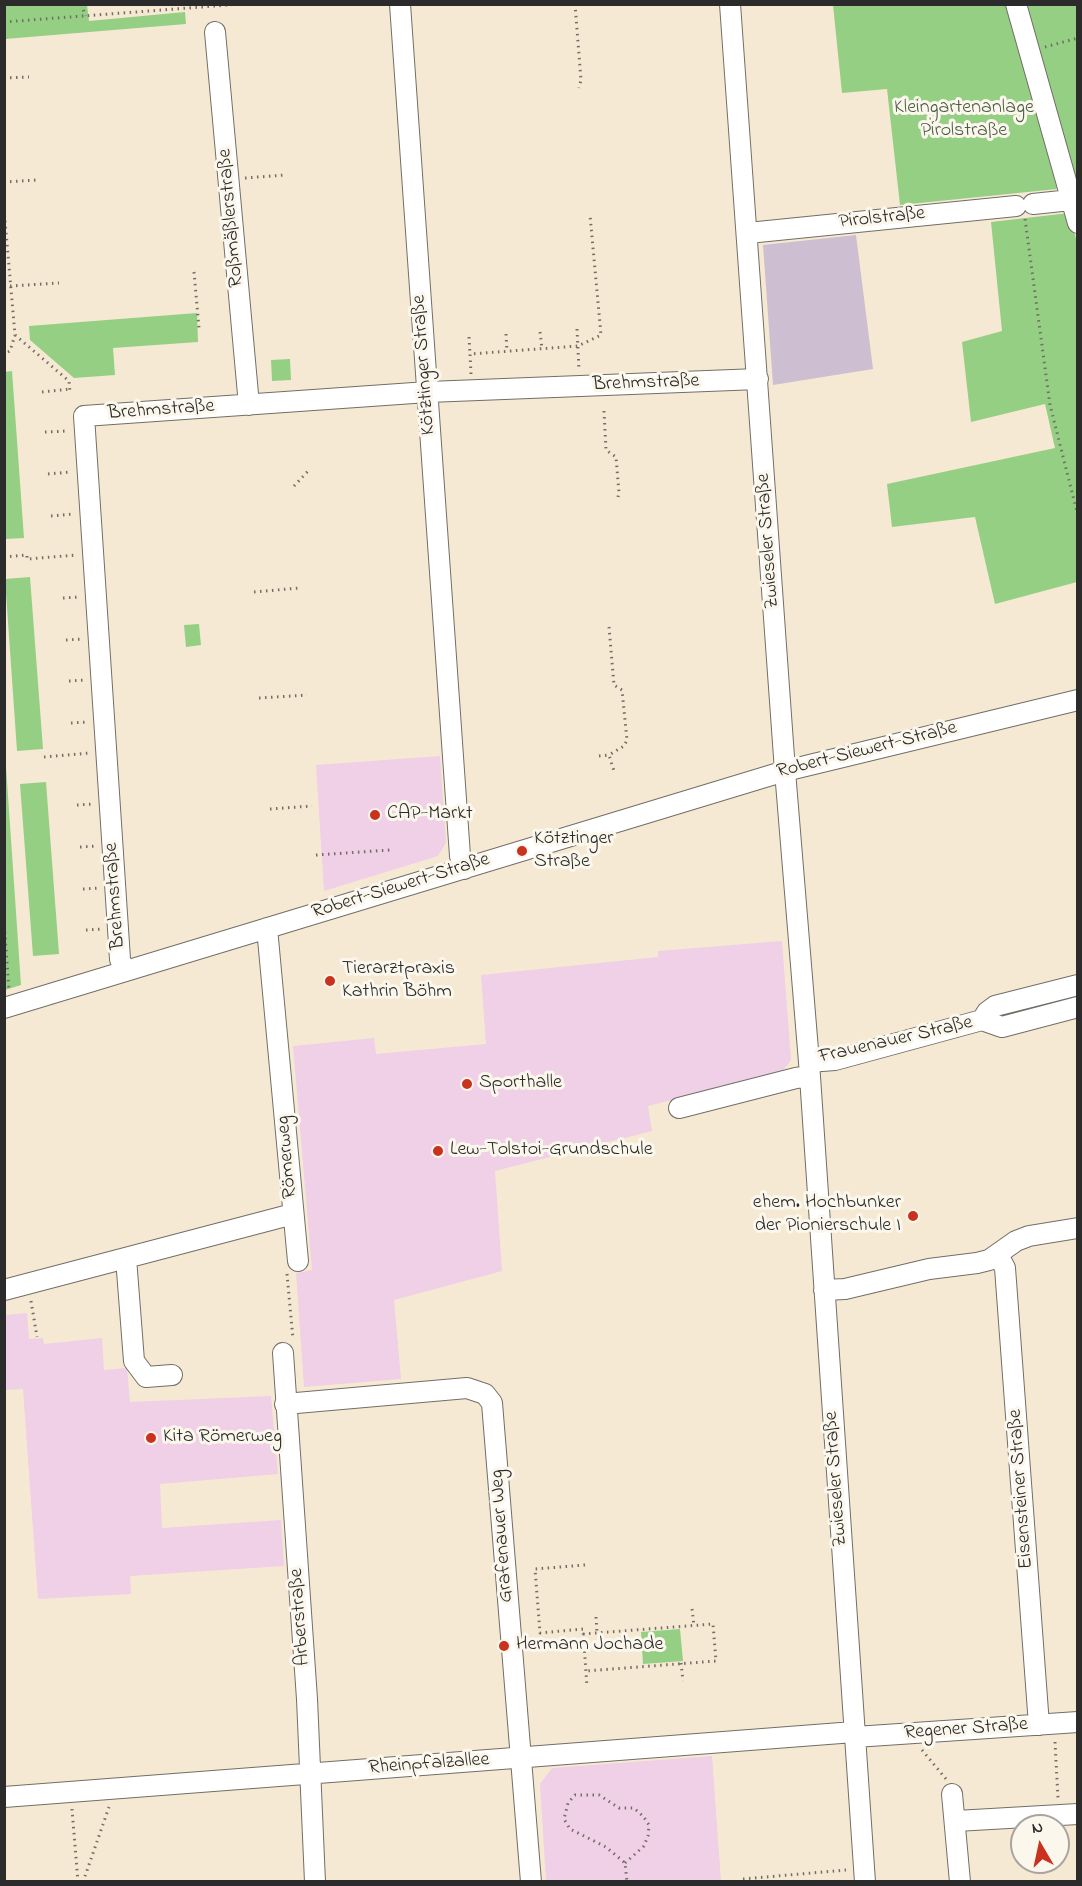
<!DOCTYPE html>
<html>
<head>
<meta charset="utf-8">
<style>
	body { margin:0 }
	#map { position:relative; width:1082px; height:1886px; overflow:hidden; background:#f6e9d3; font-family:"Indie Flower",sans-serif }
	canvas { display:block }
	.frame { position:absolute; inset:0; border:6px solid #2b2b2b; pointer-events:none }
	.north { position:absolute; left:1010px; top:1814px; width:60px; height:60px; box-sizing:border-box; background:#fbf7ec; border:2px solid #a8a59f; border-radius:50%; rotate:351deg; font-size:16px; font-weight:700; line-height:24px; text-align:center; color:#2b2b2b }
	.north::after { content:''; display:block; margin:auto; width:21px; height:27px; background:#c8321e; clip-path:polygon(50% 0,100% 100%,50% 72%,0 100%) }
</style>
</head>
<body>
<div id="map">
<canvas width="1082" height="1886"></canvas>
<div class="frame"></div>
<div class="north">N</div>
</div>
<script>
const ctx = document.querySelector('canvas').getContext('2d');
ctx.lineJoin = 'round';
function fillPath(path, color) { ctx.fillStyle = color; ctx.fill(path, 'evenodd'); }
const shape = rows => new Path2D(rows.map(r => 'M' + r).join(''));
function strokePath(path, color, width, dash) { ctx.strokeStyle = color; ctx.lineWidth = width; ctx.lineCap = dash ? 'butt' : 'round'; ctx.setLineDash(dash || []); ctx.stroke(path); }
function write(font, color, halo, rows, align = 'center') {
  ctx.font = font + ' "Indie Flower",sans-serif'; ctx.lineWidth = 6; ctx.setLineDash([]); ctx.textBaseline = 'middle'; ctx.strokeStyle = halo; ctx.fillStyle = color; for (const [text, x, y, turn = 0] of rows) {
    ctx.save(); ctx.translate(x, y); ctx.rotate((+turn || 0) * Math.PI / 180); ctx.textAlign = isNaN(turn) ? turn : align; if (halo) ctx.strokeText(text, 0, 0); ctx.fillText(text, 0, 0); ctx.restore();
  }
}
const built = shape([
	[440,756,446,843,438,856,324,891,316,765],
	[782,941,791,1060,782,1072,648,1106,652,1131,495,1171,502,1271,394,1300,401,1379,304,1387,296,1273,312,1270,293,1046,374,1038,376,1054,486,1044,481,975,658,957,658,951],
	[27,1313,29,1339,43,1338,44,1344,102,1338,104,1370,127,1368,130,1402,271,1396,278,1474,160,1484,162,1528,281,1520,284,1566,130,1576,131,1594,38,1599,23,1389,5,1390,5,1315],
	[712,1756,721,1881,546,1881,540,1784,552,1768]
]);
const industrial = shape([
	[856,235,873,369,773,385,763,245]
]);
const green = shape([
	[4,5,87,5,89,21,185,12,186,24,5,39],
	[833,5,1010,5,1057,189,900,205,887,89,842,93],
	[1022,5,1077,5,1077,189],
	[1069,213,1078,246,1077,582,995,604,975,517,892,527,887,484,1055,448,1045,404,971,422,962,342,1002,331,991,222],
	[197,313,198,342,113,348,115,375,74,378,30,340,29,326],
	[290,359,291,380,272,381,271,360],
	[12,371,24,538,5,539,4,372],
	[30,577,43,749,17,751,5,579],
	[199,624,201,645,186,647,184,625],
	[5,752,21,985,5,990,4,990],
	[46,782,59,954,33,956,20,784],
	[680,1629,683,1661,643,1664,641,1632]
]);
const path = shape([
	[82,4,85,16],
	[575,4,581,80,579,88],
	[4,22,241,4],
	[1045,47,1078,38],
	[4,78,29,77],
	[245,178,285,175],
	[4,182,37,180],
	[4,209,15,335,10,351,4,354],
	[1025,219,1050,405,1078,516],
	[194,272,199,328],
	[10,286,59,283],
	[577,329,579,370],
	[540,332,542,349],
	[506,334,507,352],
	[15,335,69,381,70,392],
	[469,337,470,354],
	[471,374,470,354,578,346,601,335,590,215],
	[42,392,70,389],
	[604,411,606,450,616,457,619,493,617,501],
	[45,432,67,431],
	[48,474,70,472],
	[294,486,309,470],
	[51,516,73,514],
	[4,557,27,555,27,559,77,555],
	[254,592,299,588],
	[63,598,79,597],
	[609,627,614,685,622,690,627,740,624,746,609,755],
	[66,640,82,639],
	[69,681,85,680],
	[259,698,307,695],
	[71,723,87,722],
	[599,756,609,755,614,771],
	[44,757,90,753],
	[77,805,93,804],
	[270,809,312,806],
	[80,847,96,846],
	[316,855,390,850],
	[83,889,99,888],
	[4,920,9,990],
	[86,930,102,929],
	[287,1274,293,1339],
	[31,1301,37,1337],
	[585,1565,535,1569,540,1633,583,1629,587,1687],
	[692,1609,694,1626],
	[596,1617,597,1633],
	[583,1634,713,1624,716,1661,586,1671],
	[681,1663,683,1681],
	[1055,1742,1058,1798],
	[922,1750,946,1779],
	[72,1809,78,1882],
	[625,1863,644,1846,648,1836,649,1825,643,1816,634,1808,619,1808,599,1795,575,1795,568,1803,564,1819,570,1829,606,1847,625,1863,627,1882],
	[743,1879,846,1870],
	[83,1882,109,1807]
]);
const minor = shape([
	[400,4,460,856,464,869],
	[730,4,785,771,809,1062,865,1882],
	[1016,4,1078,223],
	[215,32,249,405],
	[1033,204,1071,200],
	[748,233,1016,206],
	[267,928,298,1261],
	[124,971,120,959,84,416,428,392,758,379],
	[4,1008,785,771,1078,700],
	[982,1020,1002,1027,1078,1007],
	[809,1062,835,1060,982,1020,987,1012,995,1006,1078,985],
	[679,1108,796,1078,810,1076],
	[998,1255,1005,1268,1039,1725],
	[126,1258,134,1361,146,1377,172,1375],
	[4,1290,293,1214],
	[824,1290,845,1289,929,1269,977,1263,989,1260,1016,1241,1029,1236,1078,1228],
	[283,1353,307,1699,315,1882],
	[285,1404,467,1388,485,1394,492,1403,531,1882],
	[855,1737,1078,1722],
	[952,1794,960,1882],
	[4,1797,854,1732],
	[956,1821,1078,1814]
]);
const markers = [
	[375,815,6,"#c8321e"],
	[522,851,6,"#c8321e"],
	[330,981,6,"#c8321e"],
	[467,1084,6,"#c8321e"],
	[438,1151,6,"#c8321e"],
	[913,1216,6,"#c8321e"],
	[151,1438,6,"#c8321e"],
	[504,1646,6,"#c8321e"]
];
const parkNames = [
	["Kleingartenanlage",964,109],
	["Pirolstraße",964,132]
];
const streetNames = [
	["Roßmäßlerstraße",232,218,-95],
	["Pirolstraße",882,219,-6],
	["Kötztinger Straße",425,365,-94],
	["Brehmstraße",646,384,-2],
	["Brehmstraße",161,411,-4],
	["Zwieseler Straße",769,541,-94],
	["Robert-Siewert-Straße",867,751,-14],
	["Robert-Siewert-Straße",401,887,-17],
	["Brehmstraße",116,896,-94],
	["Frauenauer Straße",896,1041,-13],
	["Römerweg",288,1157,-95],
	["Zwieseler Straße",837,1479,-94],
	["Eisensteiner Straße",1022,1489,-94],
	["Grafenauer Weg",503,1536,-94],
	["Arberstraße",301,1617,-94],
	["Regener Straße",966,1730,-4],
	["Rheinpfalzallee",429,1765,-4]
];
const poiNames = [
	["CAP-Markt",387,815],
	["Kötztinger",534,840],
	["Straße",534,863],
	["Tierarztpraxis",342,970],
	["Kathrin Böhm",342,993],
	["Sporthalle",479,1084],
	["Lew-Tolstoi-Grundschule",450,1151],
	["ehem. Hochbunker",901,1204,"right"],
	["der Pionierschule I",901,1227,"right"],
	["Kita Römerweg",163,1438],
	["Hermann Jochade",516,1646]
];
fillPath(built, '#efd0e6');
fillPath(industrial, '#cdbed2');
fillPath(green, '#95cf84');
strokePath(minor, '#726e66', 22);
strokePath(path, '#726e66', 3, [1.5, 4.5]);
strokePath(minor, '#fff', 20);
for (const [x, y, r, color] of markers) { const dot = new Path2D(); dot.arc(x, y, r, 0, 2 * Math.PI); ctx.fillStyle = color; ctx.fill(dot); strokePath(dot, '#fbf7ec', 2); }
write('20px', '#4b5c46', '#fbf7ec', parkNames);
write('20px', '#2b2b2b', '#fbf7ec', streetNames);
write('20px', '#2b2b2b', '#fbf7ec', poiNames, 'left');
</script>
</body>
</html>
